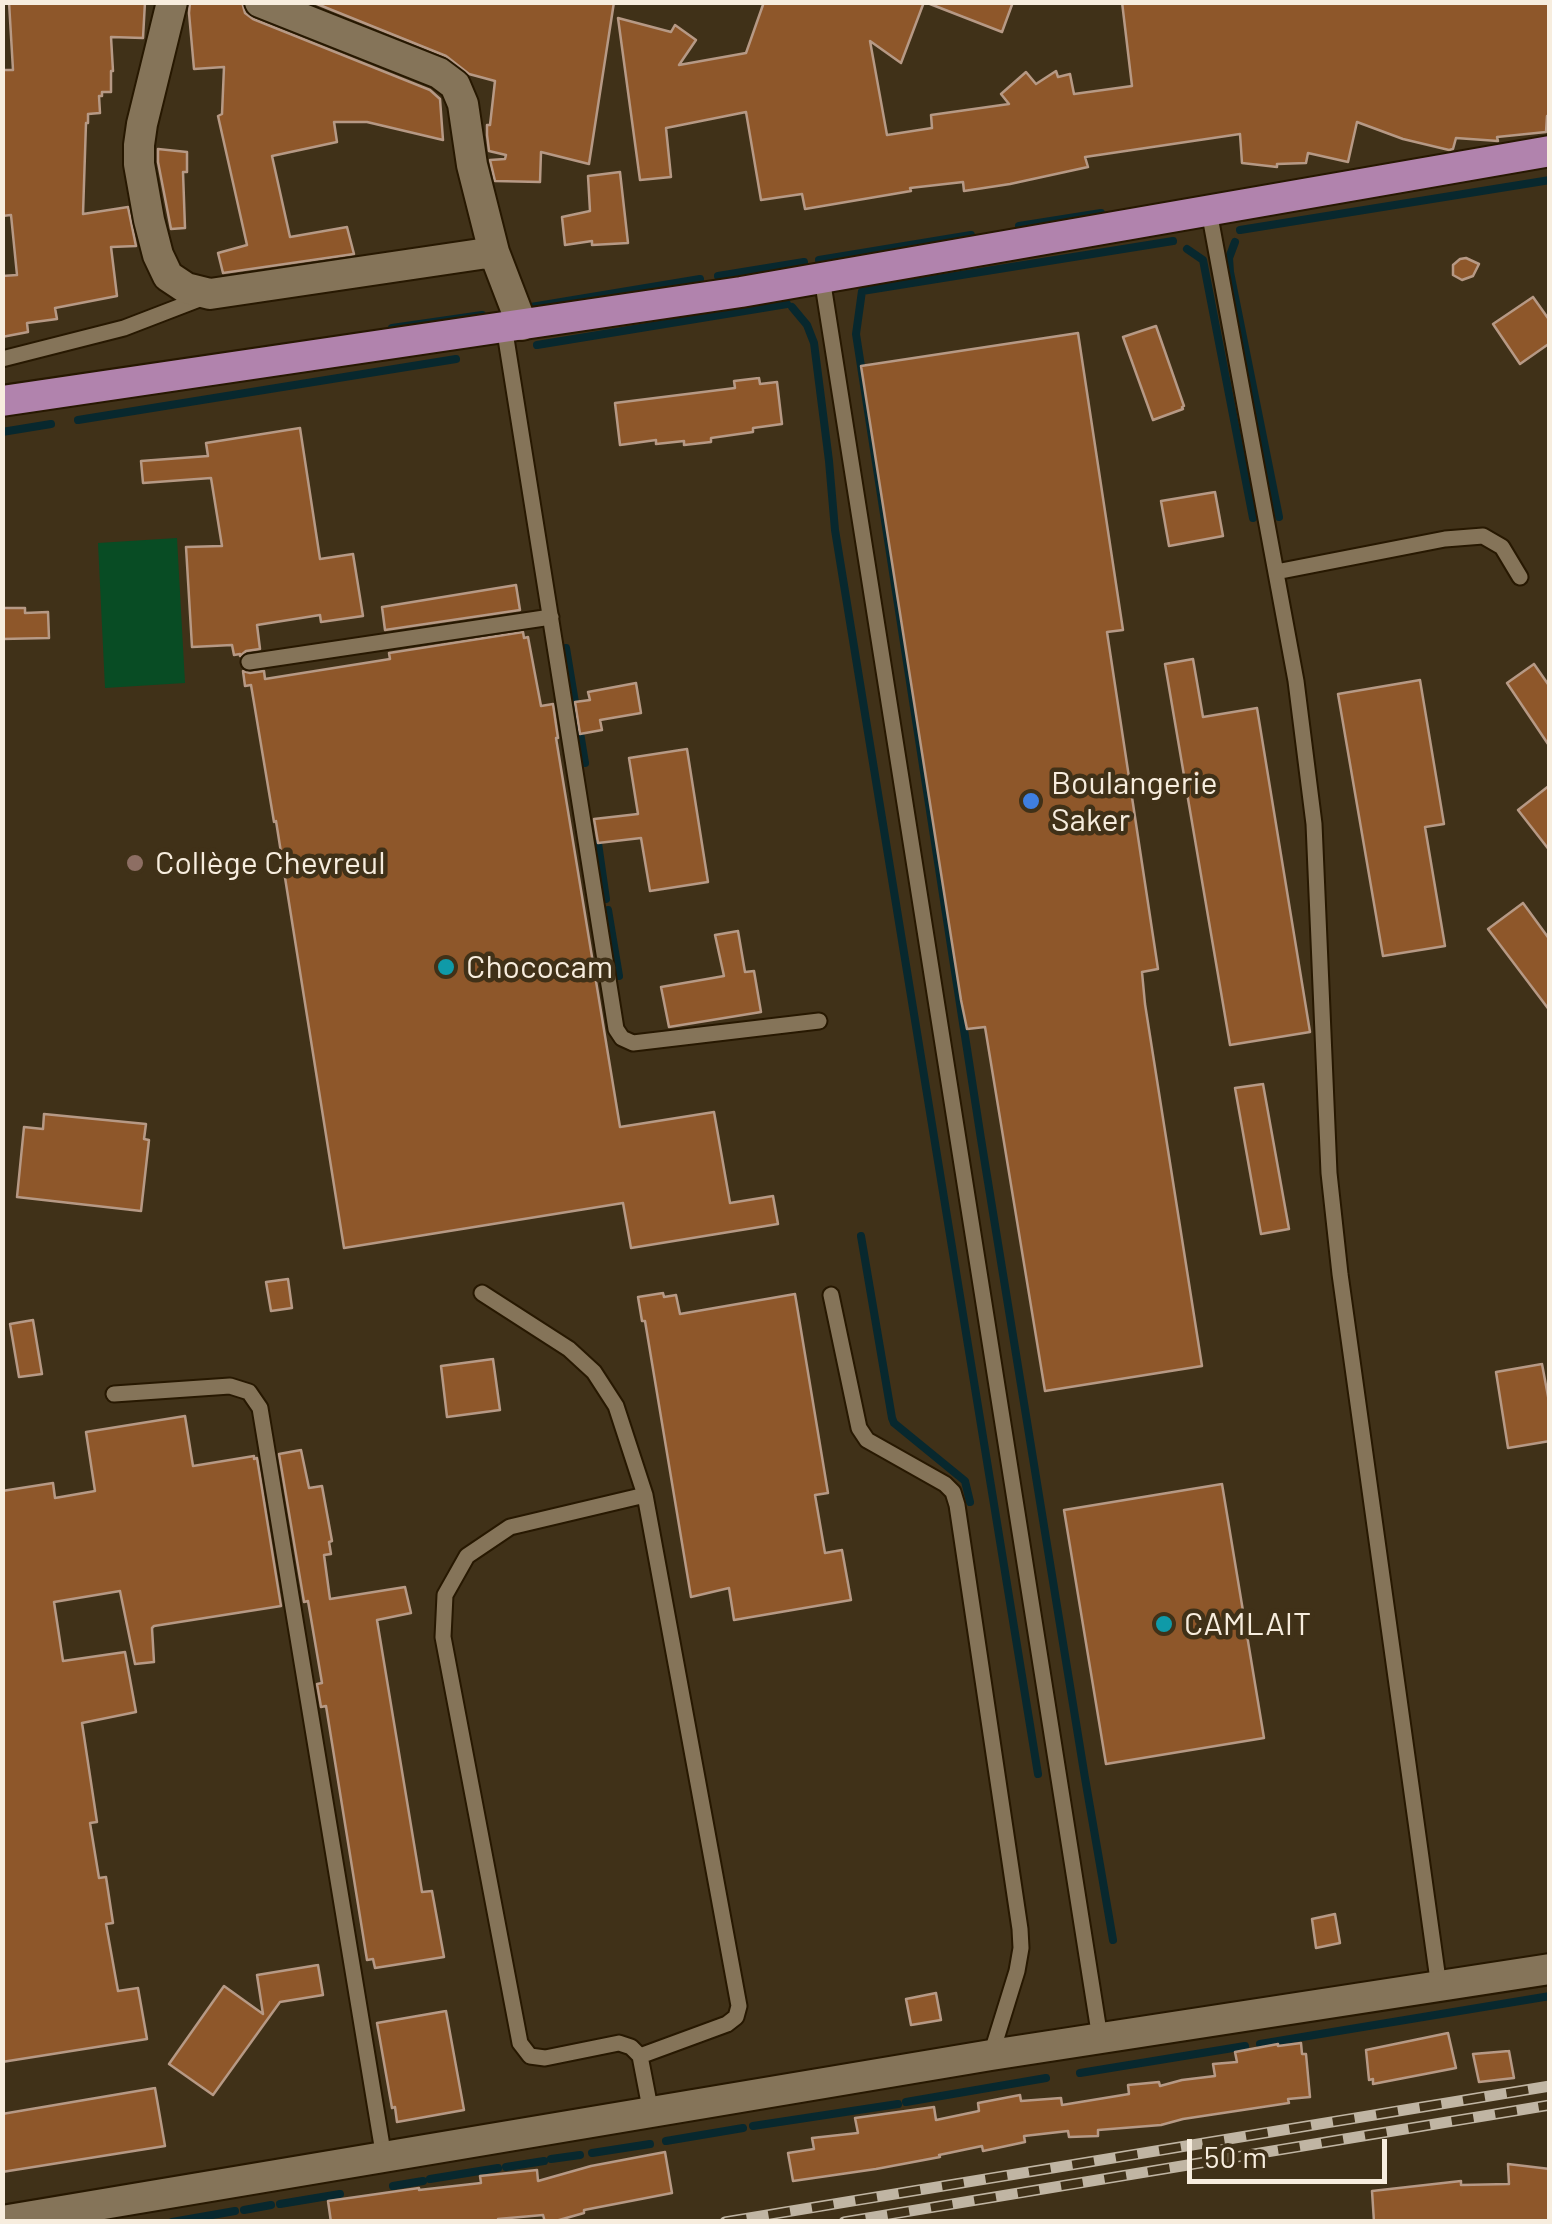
<!DOCTYPE html>
<html>
<head>
<meta charset="utf-8">
<style>
	body { margin:0 }
	#map { position:relative; width:1552px; height:2224px; overflow:hidden; background:#403118; font-family:Barlow,sans-serif }
	canvas { display:block }
	.frame { position:absolute; inset:0; border:5px solid #f7edde; pointer-events:none }
	.scale { position:absolute; left:1187px; top:2139px; width:200px; height:45px; box-sizing:border-box; border:5px solid #f7edde; border-top:0; padding-left:12px; font-size:30px; line-height:35px; white-space:nowrap; color:#f7edde; -webkit-text-stroke:8px #403118; paint-order:stroke }
</style>
</head>
<body>
<div id="map">
<canvas width="1552" height="2224"></canvas>
<div class="frame"></div>
<div class="scale">50 m</div>
</div>
<script>
const ctx = document.querySelector('canvas').getContext('2d');
ctx.lineJoin = 'round';
function fillPath(path, color) { ctx.fillStyle = color; ctx.fill(path, 'evenodd'); }
const shape = rows => new Path2D(rows.map(r => 'M' + r).join(''));
function strokePath(path, color, width, dash) { ctx.strokeStyle = color; ctx.lineWidth = width; ctx.lineCap = dash ? 'butt' : 'round'; ctx.setLineDash(dash || []); ctx.stroke(path); }
function write(font, color, halo, rows, align = 'center') {
  ctx.font = font + ' Barlow,sans-serif'; ctx.lineWidth = 9; ctx.setLineDash([]); ctx.textBaseline = 'middle'; ctx.strokeStyle = halo; ctx.fillStyle = color; for (const [text, x, y, turn = 0] of rows) {
    ctx.save(); ctx.translate(x, y); ctx.rotate((+turn || 0) * Math.PI / 180); ctx.textAlign = isNaN(turn) ? turn : align; if (halo) ctx.strokeText(text, 0, 0); ctx.fillText(text, 0, 0); ctx.restore();
  }
}
const green = shape([
	[177,538,185,683,105,688,98,543]
]);
const stream = shape([
	[1019,226,1101,213],
	[1240,230,1550,180],
	[1235,242,1229,258,1230,272,1279,517],
	[1187,249,1203,260,1253,518],
	[819,260,971,235],
	[718,276,804,262],
	[792,307,807,325,814,343,829,461,835,530,1038,1774],
	[525,308,700,279],
	[392,328,482,315],
	[537,345,787,304],
	[78,420,456,359],
	[2,432,51,424],
	[566,648,585,763],
	[598,843,606,899],
	[608,910,619,976],
	[861,1236,892,1418,894,1423,965,1481,970,1502],
	[1113,1940,1085,1778,981,1139,856,334,862,291,1173,241],
	[1260,2044,1550,1996],
	[1080,2073,1245,2046],
	[906,2102,1046,2078],
	[753,2126,898,2104],
	[666,2141,743,2128],
	[592,2153,650,2144],
	[551,2159,580,2155],
	[506,2167,544,2161],
	[430,2179,498,2168],
	[393,2186,423,2181],
	[280,2204,340,2194],
	[244,2210,271,2205],
	[172,2222,235,2211]
]);
const building = shape([
	[9,2,145,2,143,38,111,37,113,71,111,71,111,92,102,92,102,96,99,96,100,113,88,114,88,123,86,123,83,214,128,207,136,246,111,247,117,296,55,308,57,319,27,323,28,332,2,337,2,276,17,275,11,215,2,216,2,70,13,70,9,2],
	[190,2,242,2,245,13,253,19,430,90,440,99,443,140,367,122,334,122,337,142,272,156,290,237,347,227,354,254,223,273,218,253,247,245,218,116,222,114,224,67,194,69,189,13,190,2],
	[312,2,614,2,589,164,541,152,540,182,495,181,490,160,505,159,506,155,489,151,487,135,487,125,490,125,495,81,469,74,446,56,312,2],
	[764,2,924,2,901,63,870,41,887,135,932,128,931,115,1009,104,1001,94,1026,72,1036,84,1056,71,1058,77,1070,74,1074,94,1132,86,1122,2,1550,2,1550,116,1547,116,1546,132,1497,137,1498,141,1456,138,1453,149,1449,150,1403,139,1357,122,1348,162,1308,153,1306,163,1277,164,1277,167,1242,163,1240,134,1085,157,1088,167,1010,184,964,191,963,182,910,188,911,191,805,209,802,194,761,200,746,112,666,128,671,177,640,180,618,18,671,32,675,25,696,40,679,65,746,53,764,2],
	[930,2,1013,2,1002,32,930,4,930,2],
	[158,149,187,152,187,172,183,172,185,228,171,229,158,162,158,149],
	[620,172,628,243,592,245,592,241,565,245,562,217,590,211,588,176,620,172],
	[1466,258,1479,264,1473,276,1462,280,1453,275,1453,265,1460,259,1466,258],
	[1533,297,1550,321,1550,343,1520,364,1493,324,1533,297],
	[1156,326,1184,406,1182,407,1183,409,1153,420,1123,337,1156,326],
	[1078,333,1123,630,1107,632,1158,969,1142,972,1145,1004,1202,1366,1045,1391,985,1027,967,1029,961,1000,861,366,1078,333],
	[759,378,760,384,777,382,782,424,753,428,753,432,711,438,711,442,684,445,684,441,656,444,656,440,620,445,615,403,735,388,734,381,759,378],
	[300,428,320,559,353,554,363,616,321,622,320,615,257,625,260,649,246,651,240,656,240,654,234,655,232,645,192,647,186,547,222,546,211,478,143,483,141,461,208,456,206,443,300,428],
	[1215,492,1223,536,1169,546,1161,501,1215,492],
	[516,585,520,610,385,630,382,607,516,585],
	[2,608,25,608,25,613,48,612,49,638,2,639,2,608],
	[523,632,524,638,528,637,541,706,553,704,558,738,556,738,620,1127,714,1112,730,1203,773,1196,778,1224,631,1248,623,1203,344,1248,276,821,274,822,251,685,245,686,243,671,250,673,264,671,265,679,390,659,389,653,523,632],
	[1193,659,1203,717,1257,708,1310,1032,1230,1045,1165,664,1193,659],
	[1534,664,1550,687,1550,747,1507,683,1534,664],
	[1420,680,1444,824,1425,827,1445,946,1383,956,1338,694,1420,680],
	[636,683,641,713,600,720,602,730,580,734,575,702,590,700,588,692,636,683],
	[687,749,708,882,650,891,641,838,598,843,594,819,638,814,629,758,687,749],
	[1550,785,1550,851,1518,810,1550,785],
	[1523,903,1550,940,1550,1011,1488,929,1523,903],
	[738,931,745,972,754,971,761,1012,669,1027,661,987,724,976,715,935,738,931],
	[1263,1084,1289,1229,1261,1234,1235,1088,1263,1084],
	[44,1114,146,1124,144,1139,149,1140,141,1211,17,1197,24,1127,43,1129,44,1114],
	[288,1279,292,1308,271,1311,266,1282,288,1279],
	[663,1293,664,1297,676,1295,680,1314,795,1294,828,1493,815,1495,825,1553,842,1550,851,1600,734,1620,729,1588,691,1597,645,1321,642,1321,638,1297,663,1293],
	[33,1320,42,1374,19,1377,10,1324,33,1320],
	[493,1359,500,1410,447,1417,441,1366,493,1359],
	[1542,1364,1550,1407,1550,1441,1508,1448,1496,1372,1542,1364],
	[185,1416,193,1466,254,1456,254,1459,257,1458,281,1606,154,1626,152,1628,154,1662,135,1664,120,1591,54,1602,63,1661,125,1652,136,1712,82,1723,97,1822,90,1823,99,1878,106,1877,113,1923,106,1924,118,1991,138,1988,147,2039,2,2062,2,1491,53,1483,55,1498,95,1491,86,1432,185,1416],
	[301,1450,309,1488,322,1486,332,1541,329,1542,331,1554,324,1555,330,1599,405,1587,411,1613,377,1620,422,1892,432,1891,444,1957,375,1968,373,1959,367,1960,326,1706,321,1707,317,1684,322,1683,308,1601,304,1602,279,1454,301,1450],
	[1222,1484,1264,1738,1106,1764,1064,1510,1222,1484],
	[1335,1914,1340,1943,1316,1948,1312,1919,1335,1914],
	[318,1965,323,1995,280,2002,213,2095,169,2064,224,1986,263,2014,257,1975,318,1965],
	[936,1993,941,2020,911,2025,906,1999,936,1993],
	[446,2011,464,2110,397,2122,395,2107,392,2108,377,2023,446,2011],
	[1448,2033,1456,2068,1373,2084,1373,2079,1369,2080,1366,2050,1448,2033],
	[1301,2043,1302,2054,1306,2054,1310,2097,1288,2099,1289,2103,1183,2119,1161,2125,1098,2130,1098,2136,1069,2137,1068,2131,1024,2136,1025,2142,983,2151,982,2146,939,2155,940,2157,876,2169,793,2181,788,2153,814,2149,812,2138,858,2133,855,2118,934,2107,936,2120,979,2111,978,2103,1020,2095,1021,2101,1061,2098,1062,2105,1129,2094,1128,2085,1159,2082,1160,2086,1182,2080,1215,2076,1213,2064,1237,2062,1235,2052,1278,2044,1278,2046,1301,2043],
	[1509,2051,1514,2078,1479,2082,1473,2054,1509,2051],
	[155,2088,165,2146,2,2172,2,2114,155,2088],
	[665,2152,672,2193,584,2210,584,2213,552,2222,545,2222,543,2215,498,2219,498,2222,331,2222,328,2201,419,2188,419,2190,481,2183,480,2176,537,2170,538,2181,591,2166,665,2152],
	[1508,2164,1550,2169,1550,2222,1374,2222,1372,2191,1461,2181,1461,2185,1509,2184,1508,2164]
]);
const lane = shape([
	[1209,211,1296,681,1314,824,1329,1173,1340,1274,1439,1987],
	[822,278,1100,2038],
	[504,326,616,1029,622,1038,633,1043,819,1021],
	[2,359,124,328,202,298],
	[1276,572,1445,539,1483,536,1502,547,1520,577],
	[249,662,551,617],
	[482,1293,569,1349,594,1372,616,1406,645,1495,739,2006,736,2017,727,2024,640,2056],
	[831,1295,859,1428,867,1440,945,1484,953,1492,957,1505,1020,1929,1021,1948,1017,1971,991,2055],
	[114,1394,230,1386,249,1392,260,1408,384,2158],
	[645,1495,510,1527,467,1556,445,1595,443,1637,520,2043,530,2056,545,2058,619,2043,631,2047,640,2056,651,2113]
]);
const street = shape([
	[172,2,142,124,139,145,139,164,149,220,158,255,168,276,186,288,210,294,494,252],
	[260,2,439,73,455,85,463,104,472,165,494,252,522,325],
	[2,2221,991,2055,1550,1969]
]);
const primary = shape([
	[2,401,741,292,1550,151]
]);
const rail = shape([
	[725,2222,1550,2086],
	[844,2222,1550,2105]
]);
const markers = [
	[1031,801,10,"#3f7fe0"],
	[135,863,10,"#8d6e63"],
	[446,967,10,"#0f9aa8"],
	[1164,1624,10,"#0f9aa8"]
];
const poiNames = [
	["Boulangerie",1051,783],
	["Saker",1051,820],
	["Collège Chevreul",155,863],
	["Chococam",466,967],
	["CAMLAIT",1184,1624]
];
fillPath(green, '#084c24');
strokePath(stream, '#08282e', 8);
fillPath(building, '#8e572a');
strokePath(building, '#b69985', 2.5);
strokePath(lane, '#271801', 19);
strokePath(street, '#271801', 34);
strokePath(primary, '#271801', 34);
strokePath(lane, '#857459', 15);
strokePath(street, '#857459', 30);
strokePath(primary, '#b183ad', 30);
strokePath(rail, '#c0b5a3', 11);
strokePath(rail, '#403118', 8, [22]);
for (const [x, y, r, color] of markers) { const dot = new Path2D(); dot.arc(x, y, r, 0, 2 * Math.PI); ctx.fillStyle = color; ctx.fill(dot); strokePath(dot, '#403118', 4); }
write('32px', '#f7edde', '#403118', poiNames, 'left');
</script>
</body>
</html>
